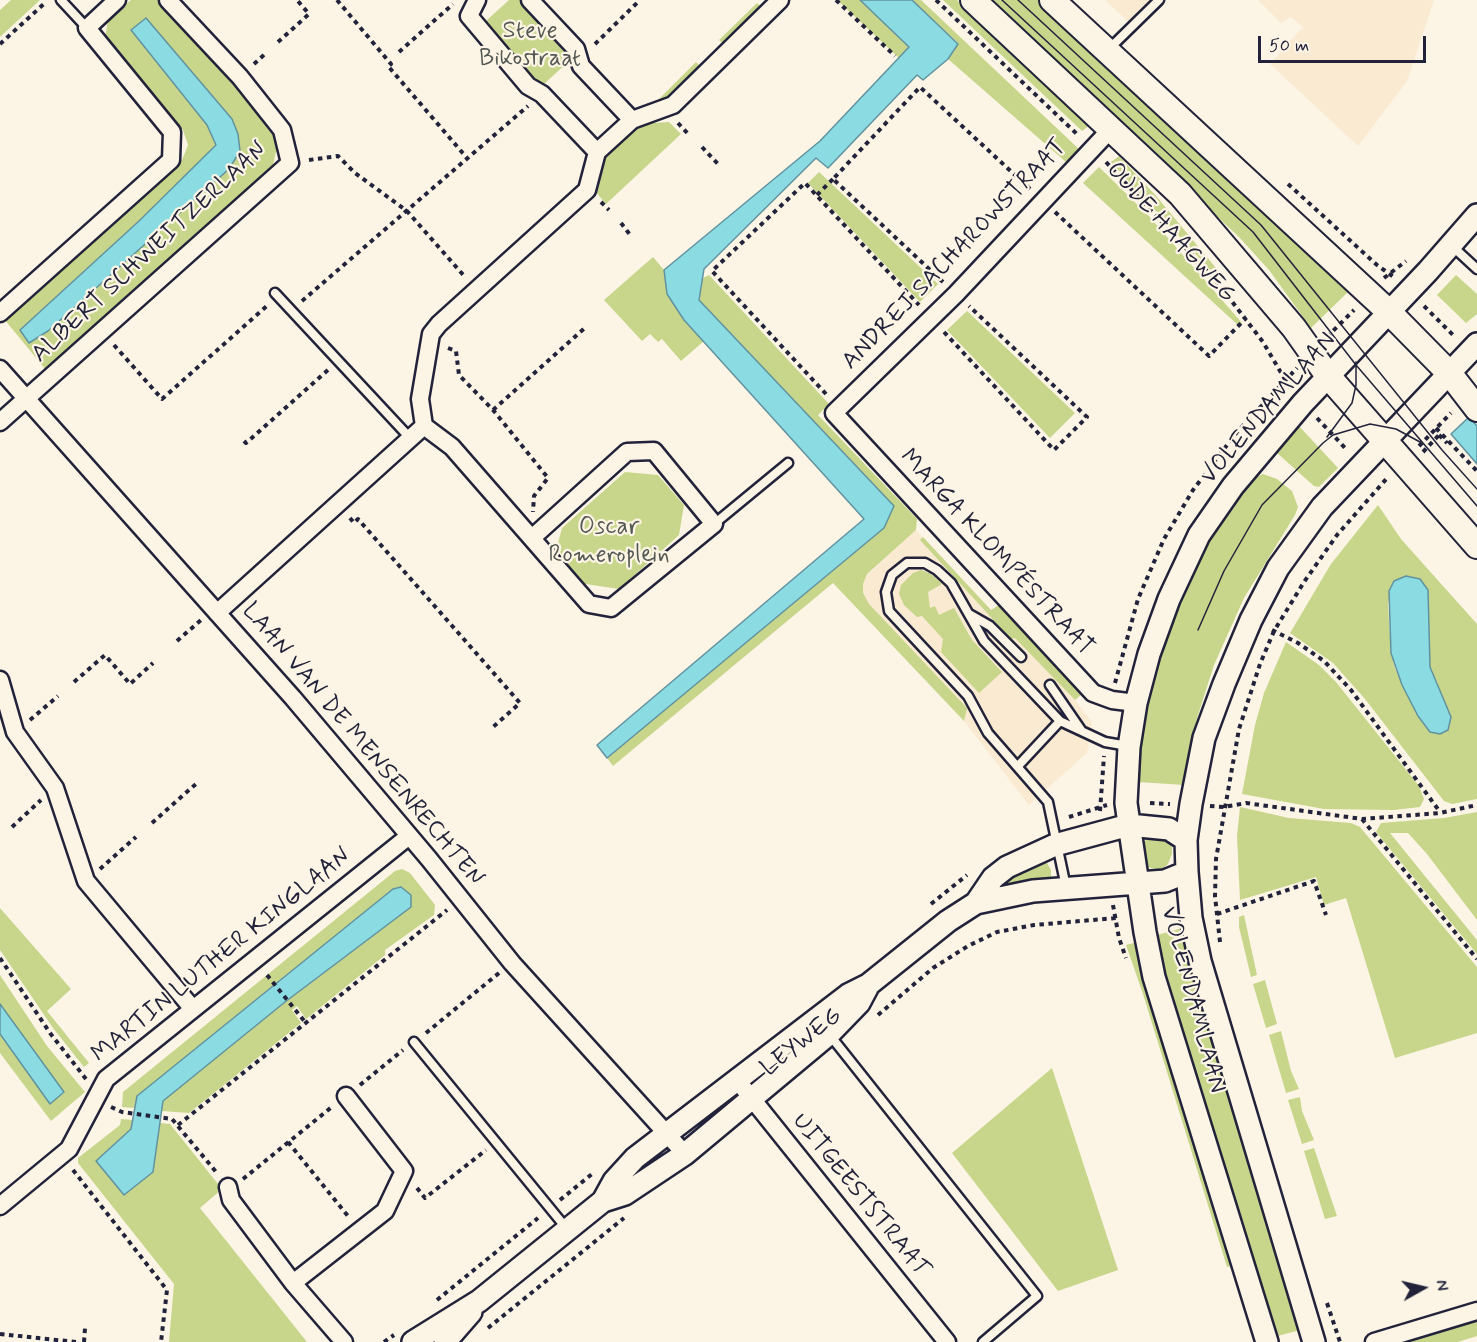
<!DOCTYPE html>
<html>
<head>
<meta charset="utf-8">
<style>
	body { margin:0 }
	#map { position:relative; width:1477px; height:1342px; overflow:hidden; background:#fcf5e5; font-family:Mynerve,sans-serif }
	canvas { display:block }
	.north { position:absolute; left:1393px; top:1258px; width:60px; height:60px; -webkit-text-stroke:4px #fcf5e5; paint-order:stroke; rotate:82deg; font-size:16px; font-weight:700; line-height:24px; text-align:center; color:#22223b }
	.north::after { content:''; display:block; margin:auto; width:21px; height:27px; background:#22223b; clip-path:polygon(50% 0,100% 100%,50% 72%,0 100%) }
	.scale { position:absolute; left:1258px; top:36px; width:168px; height:27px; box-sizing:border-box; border:3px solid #22223b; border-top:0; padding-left:8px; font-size:18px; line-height:21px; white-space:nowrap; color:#22223b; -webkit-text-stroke:4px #fcf5e5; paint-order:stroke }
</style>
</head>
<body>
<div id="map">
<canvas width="1477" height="1342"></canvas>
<div class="north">N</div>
<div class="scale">50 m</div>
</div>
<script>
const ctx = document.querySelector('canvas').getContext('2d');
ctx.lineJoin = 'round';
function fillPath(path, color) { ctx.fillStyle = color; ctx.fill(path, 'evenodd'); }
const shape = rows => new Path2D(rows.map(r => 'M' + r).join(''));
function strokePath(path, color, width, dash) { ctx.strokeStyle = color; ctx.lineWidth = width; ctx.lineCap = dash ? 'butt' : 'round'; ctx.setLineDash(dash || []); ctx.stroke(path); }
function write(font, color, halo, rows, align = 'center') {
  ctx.font = font + ' Mynerve,sans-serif'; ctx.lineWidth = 4.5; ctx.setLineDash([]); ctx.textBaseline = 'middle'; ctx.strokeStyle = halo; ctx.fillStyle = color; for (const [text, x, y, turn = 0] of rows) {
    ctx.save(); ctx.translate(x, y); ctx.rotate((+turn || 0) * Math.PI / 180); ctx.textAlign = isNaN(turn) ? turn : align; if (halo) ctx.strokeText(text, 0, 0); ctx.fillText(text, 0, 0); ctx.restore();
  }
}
const built = shape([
	[1105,0,1160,0,1134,27],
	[1258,0,1434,0,1407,81,1358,146,1270,64,1303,27,1291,17,1281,23],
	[916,530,1075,700,1092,722,1087,753,1029,805,964,721,845,595]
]);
const green = shape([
	[11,0,40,0,0,37,0,10],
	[131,0,160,0,269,123,277,147,273,165,264,181,46,370,4,319,182,160,188,145,183,130,105,39,108,19],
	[146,19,240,151,29,343,20,330,139,221,216,145,207,125,131,30],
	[509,0,526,0,560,36,568,62,543,85,518,76,477,29],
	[837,0,860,0,909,47,899,58],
	[912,0,921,0,1081,151,1067,163,948,59,958,43],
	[943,0,957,0,1090,125,1082,131],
	[987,0,1043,0,1351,289,1311,328,1269,270,1239,237],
	[757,3,765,10,727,47,719,40],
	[696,62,704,70,666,106,659,99],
	[669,122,681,134,606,204,595,191,598,164,641,124],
	[1119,156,1157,197,1216,268,1212,272,1111,162],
	[1099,167,1148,215,1242,323,1239,326,1083,183],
	[819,172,938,284,920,302,808,183],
	[653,257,664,270,668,294,684,320,704,341,681,361,662,339,658,342,650,334,642,341,604,300],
	[709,275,829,404,818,415,917,519,916,530,867,574,863,584,863,593,869,604,967,708,964,721,833,583,613,766,607,758,884,528,894,507,698,300,703,278],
	[1456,275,1477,294,1477,314,1466,323,1437,295],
	[967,311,1075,413,1050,438,947,330],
	[1298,425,1338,468,1319,487,1314,486,1277,453,1277,448],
	[625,472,658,475,684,505,679,535,619,589,579,583,557,547,562,528],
	[1263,474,1277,479,1292,491,1298,507,1295,515,1244,598,1214,665,1197,718,1184,785,1138,782,1145,714,1153,679,1161,646,1177,605,1197,559,1221,519,1245,482],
	[1378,505,1401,539,1477,624,1477,799,1452,804,1444,801,1365,699,1333,663,1290,633,1331,564],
	[1406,576,1432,673,1438,683,1402,685,1395,668,1391,653,1388,604,1394,581],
	[923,537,991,610,999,605,1082,694,1075,700,1015,638,1011,639,920,540],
	[921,570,931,574,942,584,928,592,930,608,935,606,939,615,954,608,972,640,1002,672,979,693,941,652,943,639,922,616,917,617,904,605,899,594,901,585,913,573],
	[1286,642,1319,665,1336,682,1419,786,1424,799,1420,807,1394,810,1324,809,1242,794,1255,725,1264,693],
	[1240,807,1289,818,1351,823,1360,827,1477,967,1477,1033,1395,1058,1346,898,1324,905,1316,877,1240,900,1237,836],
	[1477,812,1477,920,1427,854,1408,833,1390,833,1477,940,1477,954,1376,832,1381,823,1444,818],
	[1147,837,1165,839,1172,847,1172,854,1168,864,1161,870,1147,867,1144,844],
	[1046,861,1051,870,1051,877,1047,882,995,889,999,879],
	[402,869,410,873,435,905,434,915,385,950,385,955,306,1019,297,1006,292,1010,301,1023,189,1113,162,1111,163,1101,285,1002,411,907,397,887,393,889,137,1096,134,1108,122,1107,123,1092,395,871],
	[0,908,71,989,47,1011,89,1063,84,1067,53,1028,0,950],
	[1244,915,1257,975,1251,977,1239,927,1239,917],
	[1186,927,1304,1329,1274,1337,1164,975,1157,935],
	[1141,941,1143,950,1137,951,1143,975,1231,1266,1227,1267,1143,994,1126,945],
	[0,975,47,1046,85,1092,51,1121,0,1053,0,1034,50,1103,64,1093,0,1004],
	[1265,980,1277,1024,1266,1028,1253,984],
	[1281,1031,1291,1071,1299,1089,1286,1093,1269,1035],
	[1052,1068,1118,1270,1058,1291,952,1153],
	[1300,1097,1302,1111,1314,1140,1302,1144,1288,1100],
	[121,1119,133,1120,131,1129,96,1161,109,1177,124,1195,153,1172,160,1123,170,1124,222,1189,200,1208,307,1342,169,1342,174,1284,78,1163,78,1158,120,1125],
	[1314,1148,1337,1216,1325,1219,1304,1151],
	[1477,1318,1477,1336,1458,1342,1400,1342]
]);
const water = shape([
	[860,0,912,0,958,44,948,59,923,80,917,75,828,168,816,158,704,269,699,300,894,506,884,528,607,758,597,745,864,519,684,320,667,294,664,270,820,141,909,47,860,0],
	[146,18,232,119,238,134,240,151,229,169,48,331,29,343,20,330,139,221,216,145,207,125,131,30,146,18],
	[1469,417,1477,426,1477,464,1451,434,1469,417],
	[1406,576,1420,579,1428,590,1430,667,1451,717,1448,730,1440,734,1430,732,1418,716,1402,685,1391,653,1389,591,1394,581,1406,576],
	[401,887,411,895,411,907,285,1002,163,1101,153,1172,124,1195,96,1161,131,1129,137,1096,393,889,401,887],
	[0,1004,64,1092,50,1104,0,1034,0,1004]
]);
const path = shape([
	[337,0,391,64,388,66,467,158],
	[836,0,895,56],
	[936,0,1079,136],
	[278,42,309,14,297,0],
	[0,44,46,2],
	[595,44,640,0],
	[399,52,453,4],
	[254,64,266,53],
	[678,123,690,136],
	[702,147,718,164],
	[309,160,338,156,355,173,407,211,465,277],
	[1106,162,1217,282,1263,342,1290,388],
	[1288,184,1377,265,1395,278],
	[817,195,833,179],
	[601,202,609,210],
	[1055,212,1209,356,1246,318],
	[621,223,631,236],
	[1384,278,1406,261],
	[943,282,833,179,920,87,1030,189],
	[302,301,528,106],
	[1424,306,1455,337],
	[944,332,1054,450,1087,417,969,306],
	[1327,337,1354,310],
	[114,345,162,399,268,305],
	[448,348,456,351,459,375,493,410,548,478,534,496,533,512],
	[826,394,712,271,805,183,919,305],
	[493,410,586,327],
	[1317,418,1347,450],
	[1436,428,1477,471],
	[1439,435,1447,443],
	[244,441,246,443,328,370],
	[1419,446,1451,413],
	[1423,452,1441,433],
	[350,518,354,523,358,519,520,703,493,727],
	[1272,630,1298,643,1324,661,1351,690,1440,812],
	[177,641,201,620],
	[74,682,105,655,130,684,153,663],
	[1115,683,1138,599,1164,539,1193,490,1237,432,1297,368],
	[30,720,58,696],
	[1150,803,1170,804],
	[1210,806,1224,807,1246,803,1362,819,1440,813,1477,805],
	[1100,811,1104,756],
	[1069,817,1107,805],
	[1362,819,1477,959],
	[152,823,197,783],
	[12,827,41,800],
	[100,869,136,837],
	[931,904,967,875],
	[1113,905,1119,938,1126,958],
	[1217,914,1314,881,1326,915],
	[1220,942,1215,896,1216,859,1239,729,1260,664,1274,631,1304,582,1337,535,1388,477],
	[0,958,50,1033,86,1079],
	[267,975,306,1023],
	[878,1015,933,968,968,946,997,932,1034,925,1116,918],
	[426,1033,499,973],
	[360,1085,403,1050],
	[111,1107,122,1112,172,1119,217,1173],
	[178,1125,447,910],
	[288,1142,348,1216],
	[73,1170,167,1290,161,1342],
	[243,1179,333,1106],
	[417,1188,425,1198,486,1150],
	[560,1200,592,1174],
	[437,1300,538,1218],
	[1327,1303,1340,1342],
	[488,1328,624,1218],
	[0,1334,76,1342],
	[84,1342,85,1328],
	[384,1342,394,1335]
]);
const service = shape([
	[61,0,87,28],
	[1109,49,1159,0],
	[1451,245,1477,269],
	[275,293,411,439],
	[714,524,788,463],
	[969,614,990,626,1021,657],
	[1050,685,1081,730],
	[1018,766,1060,721],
	[1066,887,1048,802,988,733,968,696,889,611,886,592,892,575,907,563,925,563,937,570,951,583,984,641,1060,721,1105,742,1128,746],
	[829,1034,1037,1296,983,1342],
	[414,1042,567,1229]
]);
const minor = shape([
	[477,0,469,16,528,86,542,94,597,152],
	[530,0,576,49,581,66,632,120],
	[1110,130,956,294,834,413,1093,693,1112,700,1136,703],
	[0,313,171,160,172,132,87,28,117,0],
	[0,369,293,698,429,859,512,963,685,1154],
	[0,422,290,163,282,130,240,77,168,0],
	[424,426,452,447,589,604,611,608,714,524,654,451,627,452,533,537],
	[217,613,424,426,420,399,431,334,439,324,587,190,597,152,632,120,673,105,780,0],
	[0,680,15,732,55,788,86,881,193,1009],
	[737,1080,947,1342],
	[228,1187,231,1200,293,1283,344,1342],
	[0,1206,69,1149,106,1079,409,836],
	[293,1283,385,1211,404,1171,346,1096],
	[1374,1342,1477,1311]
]);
const tertiary = shape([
	[976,903,993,878,1007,867,1055,845,1129,825,1169,829,1186,840],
	[603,1201,614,1181,635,1158,848,995,868,985,948,921,976,903,1033,891,1165,881,1187,872],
	[413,1342,479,1301,603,1201,625,1194,685,1154,829,1034,859,1003,867,988],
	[445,1342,471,1312],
	[1267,1342,1154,977,1145,932,1126,803,1129,747,1136,703,1149,654,1169,599,1199,535,1233,486,1303,403,1428,271,1477,215],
	[1314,1342,1200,961,1191,918,1187,872,1186,840,1191,804,1204,738,1224,684,1251,620,1278,568,1322,507,1477,344]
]);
const secondary = shape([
	[973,0,1180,194,1294,328,1328,376,1477,546],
	[1052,0,1389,312,1450,374,1477,409]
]);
const tram = shape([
	[1002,0,1253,232,1356,365,1477,506],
	[1018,0,1261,225,1442,450,1477,489],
	[1327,437,1352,403,1356,385,1356,362],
	[1198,630,1224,571,1262,505,1323,443,1333,435,1370,424,1396,429,1420,442]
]);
const parkNames = [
	["Steve",530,32],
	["Bikostraat",530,60],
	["Oscar",609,528],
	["Romeroplein",609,556]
];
const streetNames = [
	["OUDE HAAGWEG",1170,233,48],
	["ALBERT SCHWEITZERLAAN",150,253,-43],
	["ANDREJ SACHAROWSTRAAT",955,255,-46],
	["VOLENDAMLAAN",1269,409,-49],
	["MARGA KLOMPÉSTRAAT",996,553,47],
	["LAAN VAN DE MENSENRECHTEN",362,745,50],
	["MARTIN LUTHER KINGLAAN",222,956,-39],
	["VOLENDAMLAAN",1192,1000,75],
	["LEYWEG",802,1043,-38],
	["UITGEESTSTRAAT",860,1196,51]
];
fillPath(built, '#f9ead1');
fillPath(green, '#c7d68a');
fillPath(water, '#8bdce2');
strokePath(water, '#61929f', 1.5);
strokePath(service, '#22223b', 13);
strokePath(minor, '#22223b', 21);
strokePath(tertiary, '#22223b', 26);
strokePath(secondary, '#22223b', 28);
strokePath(path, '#22223b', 4, [4.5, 4.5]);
strokePath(service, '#fcf5e5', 8);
strokePath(minor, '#fcf5e5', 16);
strokePath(tertiary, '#fcf5e5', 21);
strokePath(secondary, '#fcf5e5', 24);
strokePath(tram, '#22223b', 1.5);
write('24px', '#545853', '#fcf5e5', parkNames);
write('24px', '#22223b', '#fcf5e5', streetNames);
</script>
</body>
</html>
